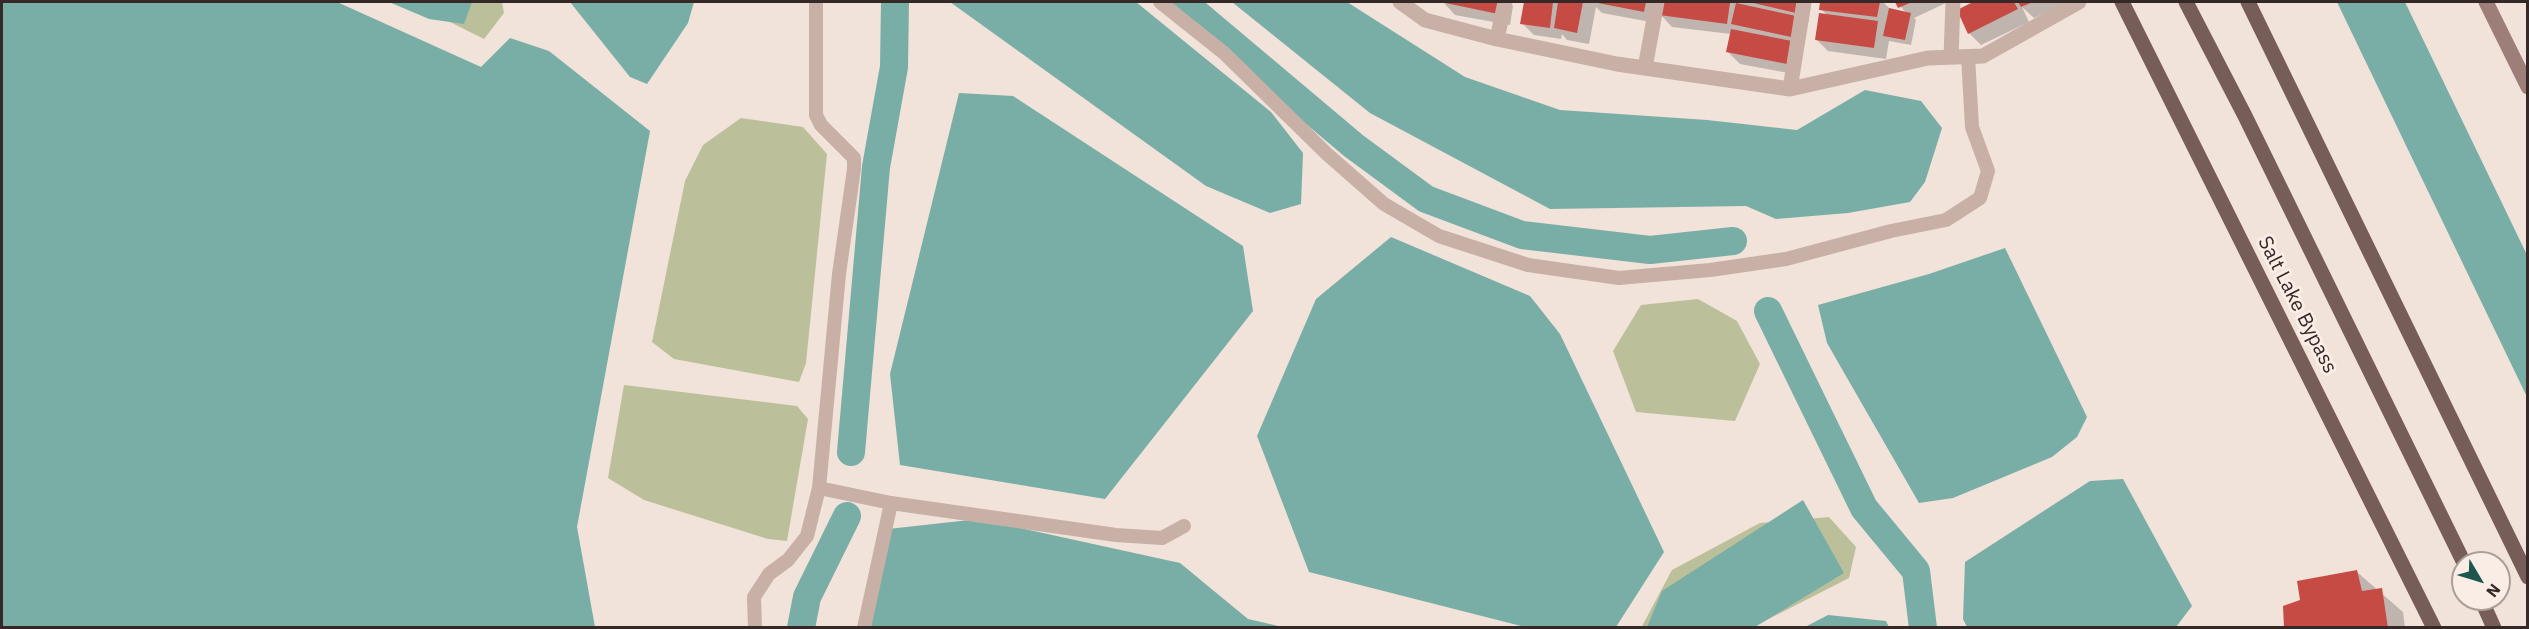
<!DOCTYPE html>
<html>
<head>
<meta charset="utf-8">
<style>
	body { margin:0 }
	#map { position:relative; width:2529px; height:629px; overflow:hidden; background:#f1e2da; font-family:"IBM Plex Sans",sans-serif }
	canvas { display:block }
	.frame { position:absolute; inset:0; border:3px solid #352927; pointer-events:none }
	.north { position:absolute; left:2451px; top:551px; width:60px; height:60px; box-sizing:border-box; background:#f9ede6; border:2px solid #ab9f9a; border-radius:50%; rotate:128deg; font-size:16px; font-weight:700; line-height:24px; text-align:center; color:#352927 }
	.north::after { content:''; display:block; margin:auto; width:21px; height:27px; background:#1d564f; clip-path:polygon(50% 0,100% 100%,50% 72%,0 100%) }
</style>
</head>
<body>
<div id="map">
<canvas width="2529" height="629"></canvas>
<div class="frame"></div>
<div class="north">N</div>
</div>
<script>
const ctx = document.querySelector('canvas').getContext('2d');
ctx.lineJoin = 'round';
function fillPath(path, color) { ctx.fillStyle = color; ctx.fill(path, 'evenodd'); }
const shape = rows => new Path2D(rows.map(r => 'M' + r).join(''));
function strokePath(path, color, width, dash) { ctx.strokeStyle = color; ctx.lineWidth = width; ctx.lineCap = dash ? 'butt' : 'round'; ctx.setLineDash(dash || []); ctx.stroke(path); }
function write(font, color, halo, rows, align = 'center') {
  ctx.font = font + ' "IBM Plex Sans",sans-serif'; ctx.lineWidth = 6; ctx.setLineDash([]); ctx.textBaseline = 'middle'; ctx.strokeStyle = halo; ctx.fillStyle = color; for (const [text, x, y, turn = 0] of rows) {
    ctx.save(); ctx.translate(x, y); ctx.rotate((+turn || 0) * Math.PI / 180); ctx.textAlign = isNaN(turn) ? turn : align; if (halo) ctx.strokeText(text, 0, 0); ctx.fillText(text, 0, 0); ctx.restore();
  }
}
const green = shape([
	[410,2,502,2,504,13,484,39],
	[741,118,803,127,827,154,806,363,799,382,674,359,652,342,685,181,703,145],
	[1698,299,1737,321,1760,364,1735,421,1636,412,1613,351,1641,305],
	[624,385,797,406,808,419,787,541,768,539,644,500,608,478],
	[1829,517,1856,547,1849,578,1753,627,1641,628,1672,570,1760,523]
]);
const water = shape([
	[2,2,337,2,481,67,510,38,549,51,650,131,577,527,595,627,2,627],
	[389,2,472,2,464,24,429,19],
	[570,2,694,2,688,23,647,84,630,77],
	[950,2,1136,2,1271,112,1303,153,1301,204,1270,213,1206,186],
	[1232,2,1347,2,1465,77,1560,110,1707,120,1797,130,1865,90,1921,101,1942,128,1925,182,1910,202,1848,213,1776,219,1746,206,1550,209,1370,113],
	[2337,2,2405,2,2527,255,2527,397],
	[959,93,1013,96,1243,246,1253,311,1105,499,900,465,890,374],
	[1391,237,1530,296,1560,334,1664,552,1616,627,1525,627,1309,572,1257,436,1316,299],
	[2005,248,2087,417,2077,437,2052,457,1953,498,1919,503,1827,343,1818,305,1929,274],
	[2123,479,2192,606,2176,627,1967,627,1963,619,1965,562,2090,481],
	[1803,500,1844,573,1755,627,1647,627,1662,591],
	[979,519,1180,563,1248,619,1283,627,860,628,888,529],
	[1828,615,1886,621,1889,627,1805,627]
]);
const shadow = shape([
	[1443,2,1509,2,1513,6,1510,25,1455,15],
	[1525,2,1807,2,1811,6,1799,75,1740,64,1728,52,1731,34,1672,27,1658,12,1656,23,1602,13,1596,7,1589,44,1567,40,1562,34,1561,39,1534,35,1522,23],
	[1822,2,1883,2,1891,10,1906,13,1897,2,1948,2,1914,18,1916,20,1911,45,1889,41,1886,59,1828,51,1816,39,1827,15,1821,9],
	[1974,2,2069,2,2034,18,2022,7,2029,22,1981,45,1969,33],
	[2357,572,2403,612,2405,628,2286,628,2301,601]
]);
const canal = shape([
	[1183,2,1354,146,1426,199,1522,235,1650,250,1733,241],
	[1768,311,1864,508,1916,571,1923,628],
	[851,452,876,167,894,67,895,2],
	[801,628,807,597,847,516]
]);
const building = shape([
	[1441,2,1500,2,1498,14],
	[1524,2,1553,2,1550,28,1520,24],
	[1558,2,1583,2,1577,33,1554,28],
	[1593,2,1646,2,1644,12],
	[1661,2,1730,3,1727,24,1659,15],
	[1749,2,1798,2,1796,13],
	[1820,2,1880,2,1877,17,1819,10],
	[1895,2,1912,2,1898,8],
	[1973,2,2014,2,2018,9,1968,34,1957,10],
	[2018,2,2033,2,2021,7],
	[1736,3,1796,16,1791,37,1731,24],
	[1889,8,1911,13,1905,40,1883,36],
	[1819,13,1878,21,1874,48,1815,40],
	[1731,29,1792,41,1787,64,1726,52],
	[2357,570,2362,591,2382,588,2388,628,2284,628,2283,606,2300,600,2297,581]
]);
const lane = shape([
	[1160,2,1224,53,1327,154,1384,204,1439,236,1528,265,1619,278,1710,270,1786,259,1891,231,1946,220,1980,198,1988,171,1972,127,1968,56],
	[819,488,891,503,1116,535,1162,538,1184,526],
	[755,628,754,597,769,574,788,560,807,536,819,488,839,274,854,169,854,158,821,125,816,115,816,2],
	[864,628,891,503]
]);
const street = shape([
	[1400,2,1425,20,1497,39,1617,64,1790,89,1928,58,1983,56,2079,2],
	[1497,39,1505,2],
	[1951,57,1953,2],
	[1645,68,1657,2],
	[1790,89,1804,2]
]);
const secondary = shape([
	[2486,2,2528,87]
]);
const primary = shape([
	[2122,2,2434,628],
	[2186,2,2245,116,2464,563],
	[2248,2,2528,577],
	[2481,599,2494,628]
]);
const streetNames = [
	["Salt Lake Bypass",2297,305,63]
];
fillPath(green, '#bbc09a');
fillPath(water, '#79aea6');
fillPath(shadow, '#0003');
strokePath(canal, '#79aea6', 28);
fillPath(building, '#c54b44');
strokePath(lane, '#c9b0a6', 14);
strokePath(street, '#c9b0a6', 15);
strokePath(secondary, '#9d7e78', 15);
strokePath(primary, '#775d58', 15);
write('20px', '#352927', '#f9ede6', streetNames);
</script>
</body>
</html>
